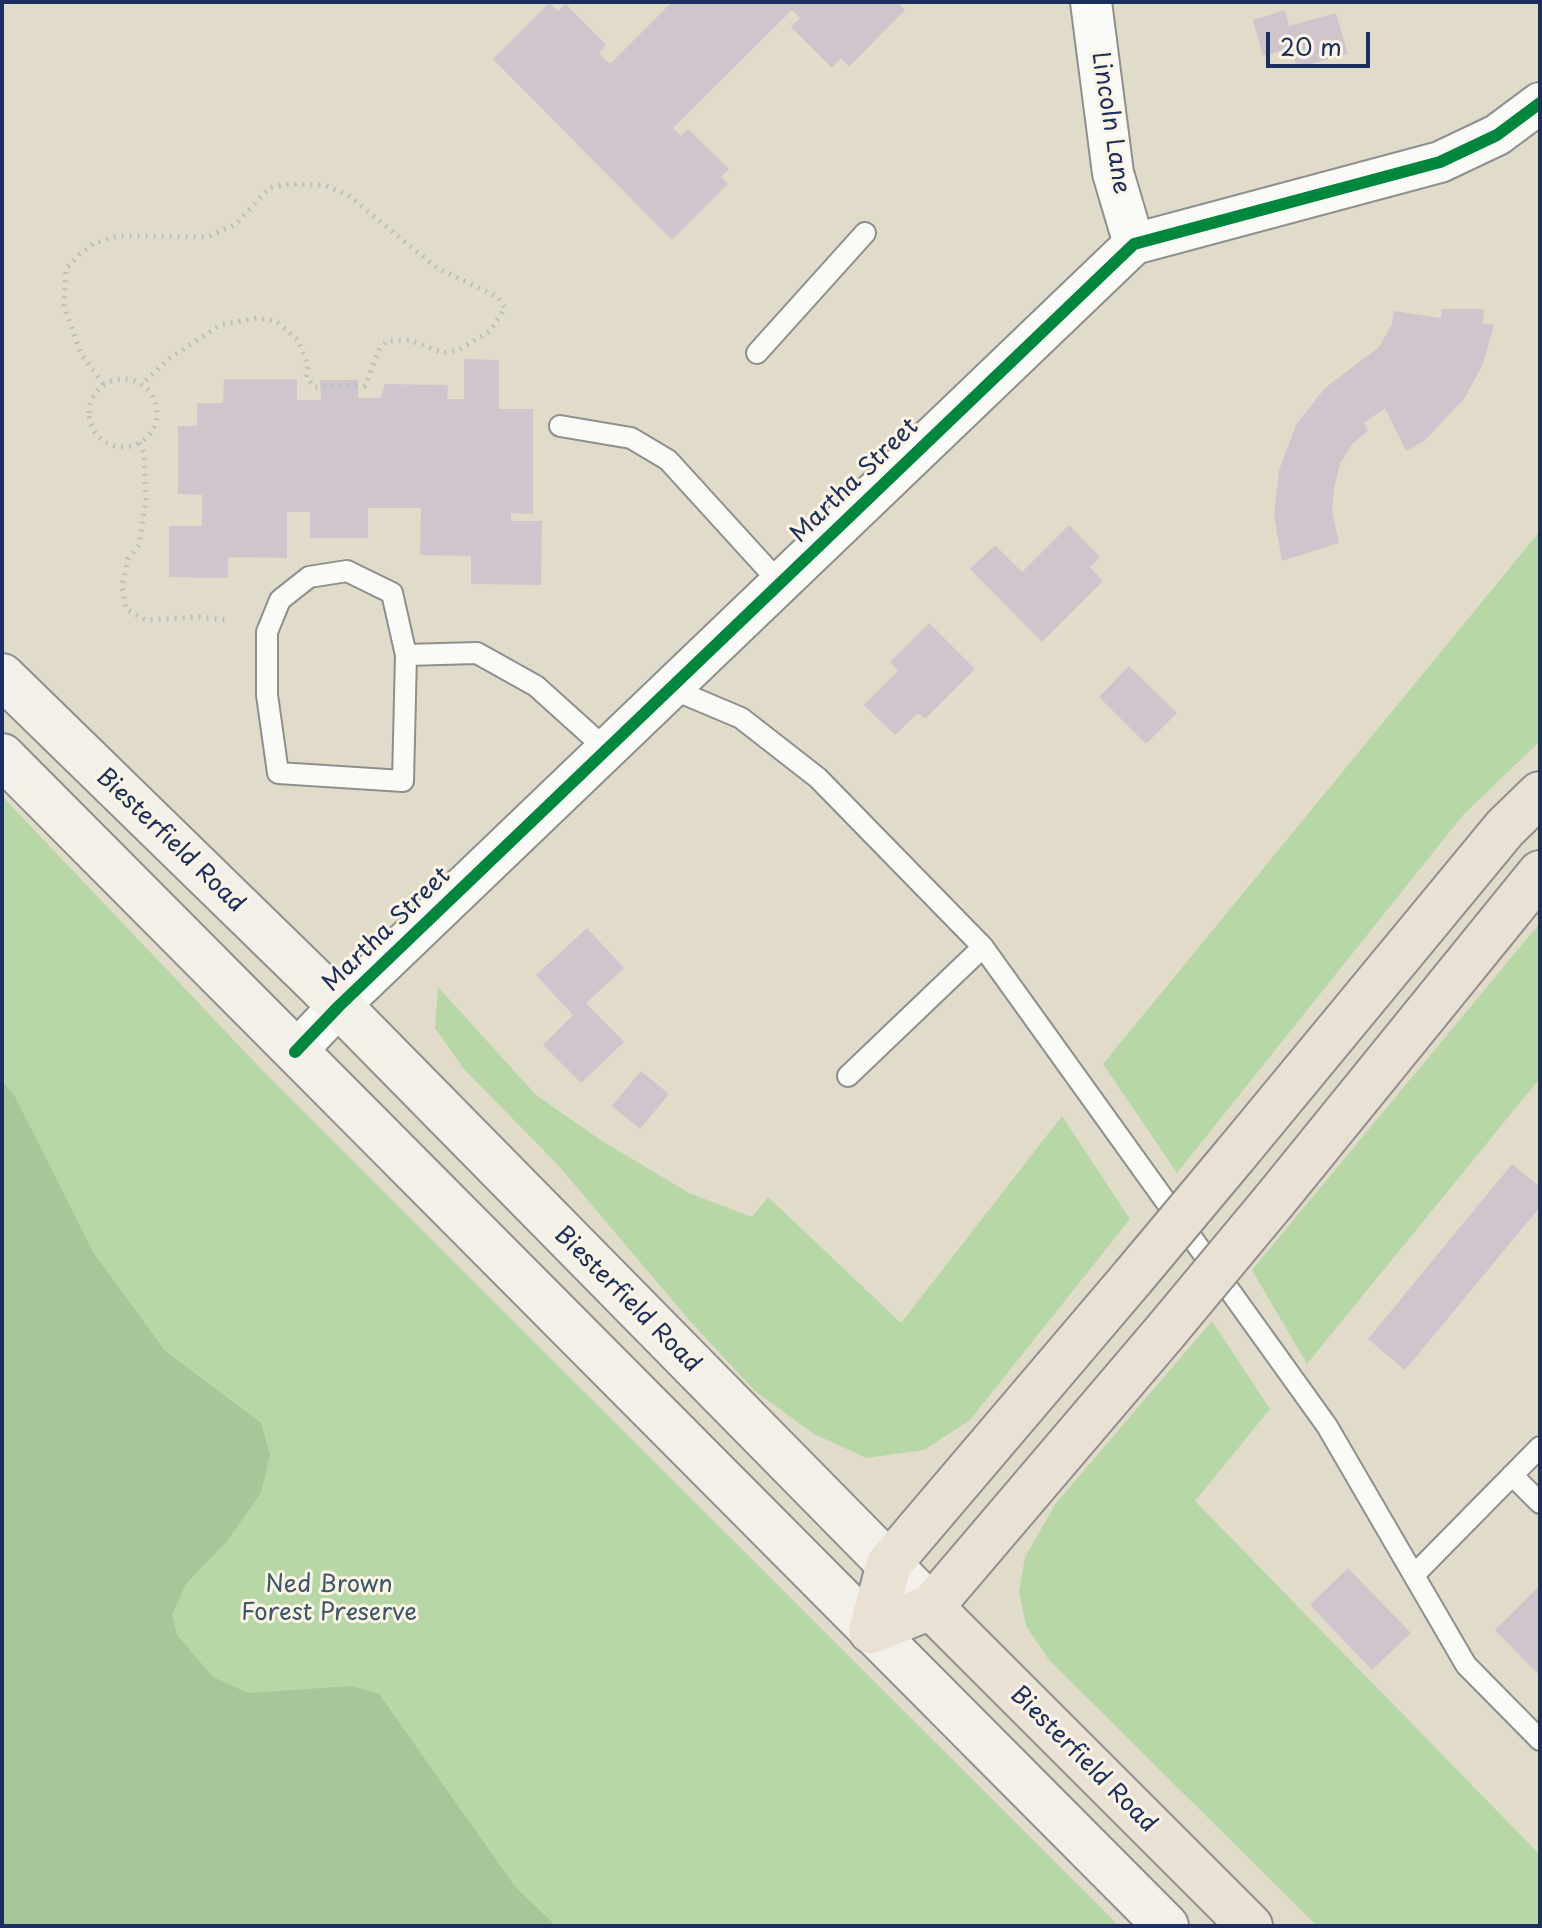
<!DOCTYPE html>
<html>
<head>
<meta charset="utf-8">
<style>
	body { margin:0 }
	#map { position:relative; width:1542px; height:1928px; overflow:hidden; background:#e1dcca; font-family:"Playpen Sans",sans-serif }
	canvas { display:block }
	.frame { position:absolute; inset:0; border:4px solid #1b2f5e; pointer-events:none }
	.scale { position:absolute; left:1266px; top:32px; width:104px; height:36px; box-sizing:border-box; border:4px solid #1b2f5e; border-top:0; padding-left:10px; font-size:24px; line-height:28px; white-space:nowrap; color:#1b2f5e; -webkit-text-stroke:6px #fcf5e5; paint-order:stroke }
</style>
</head>
<body>
<div id="map">
<canvas width="1542" height="1928"></canvas>
<div class="frame"></div>
<div class="scale">20 m</div>
</div>
<script>
const ctx = document.querySelector('canvas').getContext('2d');
ctx.lineJoin = 'round';
function fillPath(path, color) { ctx.fillStyle = color; ctx.fill(path, 'evenodd'); }
const shape = rows => new Path2D(rows.map(r => 'M' + r).join(''));
function strokePath(path, color, width, dash) { ctx.strokeStyle = color; ctx.lineWidth = width; ctx.lineCap = dash ? 'butt' : 'round'; ctx.setLineDash(dash || []); ctx.stroke(path); }
function write(font, color, halo, rows, align = 'center') {
  ctx.font = font + ' "Playpen Sans",sans-serif'; ctx.lineWidth = 6; ctx.setLineDash([]); ctx.textBaseline = 'middle'; ctx.strokeStyle = halo; ctx.fillStyle = color; for (const [text, x, y, turn = 0] of rows) {
    ctx.save(); ctx.translate(x, y); ctx.rotate((+turn || 0) * Math.PI / 180); ctx.textAlign = isNaN(turn) ? turn : align; if (halo) ctx.strokeText(text, 0, 0); ctx.fillText(text, 0, 0); ctx.restore();
  }
}
const green = shape([
	[1540,531,1540,741,1463,815,1177,1173,1103,1064],
	[2,796,266,1074,1119,1926,2,1926],
	[1540,923,1540,1078,1307,1364,1252,1270],
	[438,987,536,1095,602,1141,689,1193,752,1217,768,1197,901,1323,1062,1116,1130,1219,970,1420,924,1450,867,1458,814,1434,755,1391,690,1321,558,1165,464,1069,435,1028],
	[1212,1321,1270,1409,1195,1501,1540,1855,1540,1926,1317,1926,1049,1660,1026,1626,1019,1592,1025,1557,1056,1503]
]);
const forest = shape([
	[2,1081,14,1095,93,1252,165,1351,261,1423,270,1455,261,1493,227,1541,186,1584,172,1614,177,1635,213,1677,248,1693,352,1686,379,1694,516,1888,556,1926,2,1926]
]);
const building = shape([
	[672,2,897,2,905,10,849,67,841,58,832,68,791,27,800,18,792,10,673,128,681,136,688,129,729,169,721,177,728,184,672,240,493,59,549,3,558,11,566,4,606,45,599,53,610,64],
	[1285,10,1289,26,1336,13,1348,54,1297,68,1291,48,1263,56,1253,20],
	[1442,309,1484,309,1483,323,1494,325,1483,364,1464,399,1424,441,1406,451,1385,408,1364,423,1368,431,1353,443,1340,464,1334,489,1332,511,1339,543,1282,561,1274,516,1279,470,1296,425,1325,388,1379,347,1392,324,1394,311,1441,318],
	[464,359,499,360,499,409,533,409,533,514,511,513,511,521,542,521,541,585,471,584,471,556,420,555,421,508,368,508,368,538,310,538,310,512,287,512,287,558,228,557,228,578,169,577,169,526,202,526,202,495,178,494,178,426,197,426,197,403,223,403,224,379,297,379,297,400,321,400,320,380,358,380,358,398,381,398,385,384,448,385,447,399,464,399],
	[1069,525,1100,557,1090,567,1103,581,1042,642,970,569,995,545,1022,572],
	[929,623,975,669,925,719,918,713,895,735,864,705,898,671,890,662],
	[1129,666,1177,713,1146,744,1099,697],
	[587,928,624,968,586,1003,624,1042,581,1083,543,1045,573,1015,536,975],
	[641,1071,669,1094,640,1129,612,1106],
	[1512,1164,1540,1187,1540,1207,1405,1370,1368,1339],
	[1348,1568,1411,1633,1372,1670,1310,1605],
	[1540,1585,1540,1676,1495,1630]
]);
const path = shape([
	'89 413a34 34 0 1 1 68 0a34 34 0 1 1-68 0Z',
	[103,384,81,354,64,306,66,269,80,254,93,244,117,236,208,237,236,224,269,188,286,184,324,185,348,195,437,268,498,297,505,308,490,331,459,350,444,353,409,340,387,341,379,350,365,386,315,387,306,377,308,366,298,340,276,321,257,318,220,325,170,358,142,384],
	[139,443,144,453,146,500,139,545,128,559,122,586,126,609,146,620,199,617,226,620]
]);
const lane = shape([
	[757,353,865,233],
	[560,426,631,438,668,460,780,583],
	[406,655,403,781,278,773,267,695,267,632,280,600,309,577,347,571,392,593,406,655,477,653,536,686,607,750],
	[670,688,741,718,818,778,983,947,1327,1426,1466,1665,1540,1740],
	[848,1076,983,947],
	[1512,1475,1540,1503],
	[1414,1575,1540,1447]
]);
const street = shape([
	[1091,2,1113,173,1134,244],
	[295,1052,339,1006,1134,244,1440,162,1497,135,1540,103]
]);
const secondary = shape([
	[2,676,318,984,931,1607],
	[2,756,1166,1926]
]);
const primary = shape([
	[931,1607,1250,1926]
]);
const highway = shape([
	[1235,1155,1505,828,1540,794],
	[1274,1201,1540,873],
	[871,1631,889,1564,1133,1277],
	[871,1631,931,1607,1165,1332]
]);
const highwayBridge = shape([
	[1133,1277,1235,1155],
	[1165,1332,1274,1201]
]);
const cycleway = shape([
	[295,1052,339,1006,1134,244,1440,162,1497,135,1540,103]
]);
const streetNames = [
	["Lincoln Lane",1110,123,81],
	["Martha Street",855,481,-44],
	["Biesterfield Road",170,841,44],
	["Martha Street",387,930,-44],
	["Biesterfield Road",627,1300,45],
	["Biesterfield Road",1083,1760,45]
];
const parkNames = [
	["Ned Brown",329,1585],
	["Forest Preserve",329,1613]
];
fillPath(green, '#b7d7a6');
fillPath(forest, '#a7c79b');
fillPath(building, '#cec6cc');
strokePath(lane, '#8e8f8e', 24);
strokePath(street, '#8e8f8e', 44);
strokePath(secondary, '#8e8f8e', 48);
strokePath(primary, '#8e8f8e', 48);
strokePath(highway, '#8e8f8e', 48);
strokePath(path, '#bdbec0', 5, [2, 6]);
strokePath(lane, '#fafaf7', 20);
strokePath(street, '#fafaf7', 40);
strokePath(secondary, '#f3f0e9', 44);
strokePath(primary, '#e8e1d4', 44);
strokePath(highway, '#e8e1d4', 44);
strokePath(highwayBridge, '#8e8f8e', 48, []);
strokePath(highwayBridge, '#e8e1d4', 44);
strokePath(cycleway, '#00873e', 12);
write('24px', '#1b2f5e', '#fcf5e5', streetNames);
write('24px', '#3a5869', '#fcf5e5', parkNames);
</script>
</body>
</html>
